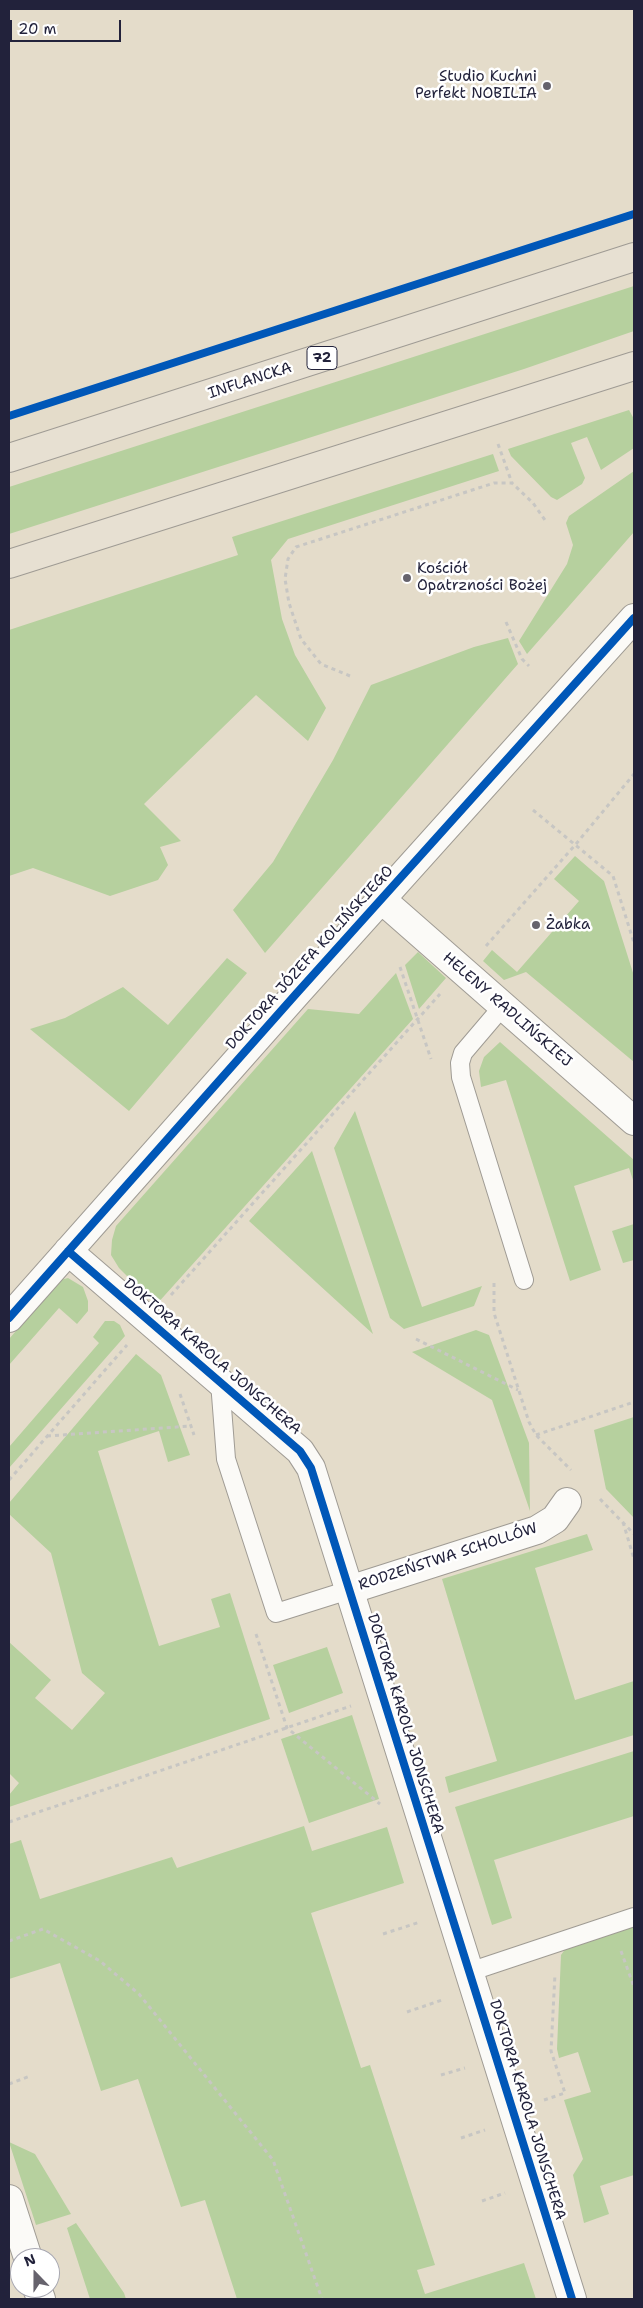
<!DOCTYPE html>
<html>
<head>
<meta charset="utf-8">
<style>
	body { margin:0 }
	#map { position:relative; width:643px; height:2308px; overflow:hidden; background:#e4dcca; font-family:"Shantell Sans",sans-serif }
	canvas { display:block }
	.frame { position:absolute; inset:0; border:10px solid #22223b; pointer-events:none }
	.north { position:absolute; left:10px; top:2248px; width:50px; height:50px; box-sizing:border-box; background:#fff; border:1px solid #a7a7b1; border-radius:50%; rotate:338deg; font-size:14px; font-weight:700; line-height:20px; text-align:center; color:#22223b }
	.north::after { content:''; display:block; margin:auto; width:18px; height:22px; background:#66636d; clip-path:polygon(50% 0,100% 100%,50% 72%,0 100%) }
	.scale { position:absolute; left:10px; top:20px; width:111px; height:22px; box-sizing:border-box; border:2px solid #22223b; border-top:0; padding-left:6px; font-size:15px; line-height:18px; white-space:nowrap; color:#22223b; -webkit-text-stroke:4px #fff; paint-order:stroke }
</style>
</head>
<body>
<div id="map">
<canvas width="643" height="2308"></canvas>
<div class="frame"></div>
<div class="north">N</div>
<div class="scale">20 m</div>
</div>
<script>
const ctx = document.querySelector('canvas').getContext('2d');
ctx.lineJoin = 'round';
function fillPath(path, color) { ctx.fillStyle = color; ctx.fill(path, 'evenodd'); }
const shape = rows => new Path2D(rows.map(r => 'M' + r).join(''));
function strokePath(path, color, width, dash) { ctx.strokeStyle = color; ctx.lineWidth = width; ctx.lineCap = dash ? 'butt' : 'round'; ctx.setLineDash(dash || []); ctx.stroke(path); }
function write(font, color, halo, rows, align = 'center') {
  ctx.font = font + ' "Shantell Sans",sans-serif'; ctx.lineWidth = 5; ctx.setLineDash([]); ctx.textBaseline = 'middle'; ctx.strokeStyle = halo; ctx.fillStyle = color; for (const [text, x, y, turn = 0] of rows) {
    ctx.save(); ctx.translate(x, y); ctx.rotate((+turn || 0) * Math.PI / 180); ctx.textAlign = isNaN(turn) ? turn : align; if (halo) ctx.strokeText(text, 0, 0); ctx.fillText(text, 0, 0); ctx.restore();
  }
}
const green = shape([
	[634,286,634,331,524,369,9,534,9,487],
	[629,410,634,419,634,448,601,470,587,437,571,443,585,478,582,484,557,500,551,497,511,456,508,449],
	[493,454,499,471,288,539,271,560,282,619,295,655,326,708,308,741,256,695,144,804,181,841,160,847,168,865,158,880,110,896,33,868,9,876,9,630,238,555,232,537],
	[634,471,634,532,527,654,519,641,567,564,573,545,566,523,569,516],
	[508,638,518,664,265,953,233,910,273,862,333,760,371,685,474,647],
	[575,856,604,881,634,976,634,1062,526,972,504,980,483,961,492,950,517,972,579,901,554,879],
	[418,952,446,978,419,1009,405,965],
	[227,958,247,973,129,1111,30,1029,65,1018,123,987,168,1025],
	[396,973,413,1019,156,1305,119,1268,111,1255,112,1240,116,1226,308,1009,359,1014],
	[500,1042,634,1160,634,1183,629,1168,574,1186,601,1270,570,1281,506,1080,481,1087,479,1071,484,1057],
	[355,1111,422,1307,482,1286,474,1306,404,1329,390,1318,334,1148],
	[312,1151,373,1334,249,1221],
	[634,1224,634,1260,623,1263,612,1231],
	[68,1278,83,1287,88,1301,88,1311,77,1324,59,1308,9,1365,9,1339,60,1280],
	[105,1321,114,1321,120,1325,125,1336,9,1468,9,1447,99,1343,93,1337],
	[476,1330,489,1335,529,1443,530,1511,492,1400,412,1352],
	[136,1354,161,1375,190,1455,168,1462,159,1431,98,1451,159,1646,220,1627,211,1599,230,1593,270,1719,9,1807,9,1795,19,1783,9,1773,9,1642,51,1680,35,1698,72,1730,105,1693,82,1673,51,1553,9,1514,9,1503],
	[634,1417,634,1518,606,1489,594,1430],
	[587,1534,593,1550,535,1568,575,1700,634,1681,634,1735,449,1793,445,1777,497,1761,442,1579],
	[327,1647,343,1693,289,1713,273,1665],
	[352,1715,379,1799,309,1823,281,1739],
	[634,1751,634,1816,494,1860,512,1918,492,1925,455,1807],
	[304,1826,312,1851,387,1827,404,1883,311,1913,361,2068,370,2065,435,2265,417,2270,425,2294,524,2263,536,2299,237,2299,205,2200,181,2207,138,2079,101,2091,60,1963,9,1979,9,1844,21,1840,40,1899,172,1857,177,1868],
	[634,1926,634,2175,600,2186,609,2214,584,2223,573,2175,583,2159,564,2100,591,2092,578,2052,559,2058,557,2049,561,1955,566,1948],
	[9,2142,35,2154,71,2214,36,2225],
	[76,2223,124,2293,126,2299,90,2299,67,2228]
]);
const path = shape([
	[498,444,512,483],
	[506,622,522,659,529,666],
	[350,676,321,664,301,639,289,603,285,579,288,559,296,547,494,483,512,483,533,503,545,520],
	[533,810,613,876,634,943],
	[486,946,576,844,634,774],
	[400,967,431,1059],
	[494,1283,494,1313,529,1422,536,1435,571,1470],
	[171,1295,440,994],
	[416,1339,518,1390],
	[180,1394,194,1435],
	[536,1435,634,1402],
	[47,1436,191,1426],
	[9,1480,127,1345],
	[600,1499,634,1534],
	[623,1522,634,1559],
	[256,1634,287,1728,380,1804],
	[9,1822,351,1706],
	[383,1934,420,1922],
	[9,1941,43,1929,100,1961,139,1994,273,2160,322,2299],
	[621,1951,634,1987],
	[407,2012,442,2000],
	[441,2075,465,2068],
	[9,2084,30,2076],
	[544,2100,565,2093,551,2051,555,1974],
	[461,2138,485,2130],
	[482,2201,505,2193]
]);
const service = shape([
	[503,1006,463,1053,460,1063,461,1077,524,1280],
	[220,1382,226,1459,276,1613,349,1590],
	[469,1972,634,1917]
]);
const minor = shape([
	[381,899,634,1121],
	[68,1251,300,1451,311,1468,572,2299],
	[9,1318,296,994,634,618],
	[349,1590,537,1530,555,1519,567,1502],
	[9,2199,28,2258],
	[37,2288,41,2299]
]);
const primary = shape([
	[9,458,634,257],
	[9,564,634,366]
]);
const cycleway = shape([
	[9,416,634,214],
	[68,1251,300,1451,311,1468,572,2299],
	[9,1318,296,994,634,618]
]);
const markers = [
	[547,86,5,"#66636d"],
	[407,578,5,"#66636d"],
	[536,925,5,"#66636d"]
];
const shields = [
	[322,358,30]
];
const shieldNames = [
	["72",322,358]
];
const poiNames = [
	["Studio Kuchni",537,77,"right"],
	["Perfekt NOBILIA",537,94,"right"],
	["Kościół",417,569],
	["Opatrzności Bożej",417,586],
	["Żabka",546,925]
];
const streetNames = [
	["INFLANCKA",250,381,-18],
	["DOKTORA JÓZEFA KOLIŃSKIEGO",310,958,-48],
	["HELENY RADLIŃSKIEJ",507,1010,41],
	["DOKTORA KAROLA JONSCHERA",212,1357,41],
	["RODZEŃSTWA SCHOLLÓW",448,1557,-18],
	["DOKTORA KAROLA JONSCHERA",405,1724,73],
	["DOKTORA KAROLA JONSCHERA",527,2110,73]
];
fillPath(green, '#b6d09e');
strokePath(service, '#9f9b94', 20);
strokePath(minor, '#9f9b94', 30);
strokePath(primary, '#9f9b94', 30);
strokePath(path, '#c7c6c3', 3, [4, 4]);
strokePath(service, '#fbfaf7', 18);
strokePath(minor, '#fbfaf7', 28);
strokePath(primary, '#e7e0d2', 28);
strokePath(cycleway, '#0057b8', 8);
for (const [x, y, r, color] of markers) { const dot = new Path2D(); dot.arc(x, y, r, 0, 2 * Math.PI); ctx.fillStyle = color; ctx.fill(dot); strokePath(dot, '#fff', 2); }
for (const [x, y, w] of shields) { const box = new Path2D(); box.roundRect(x - w / 2, y - 11.5, w, 23, 4); ctx.fillStyle = '#fff'; ctx.fill(box); strokePath(box, '#22223b', 1); }
write('bold 14px', '#22223b', null, shieldNames);
write('15px', '#22223b', '#fff', poiNames, 'left');
write('15px', '#22223b', '#fff', streetNames);
</script>
</body>
</html>
